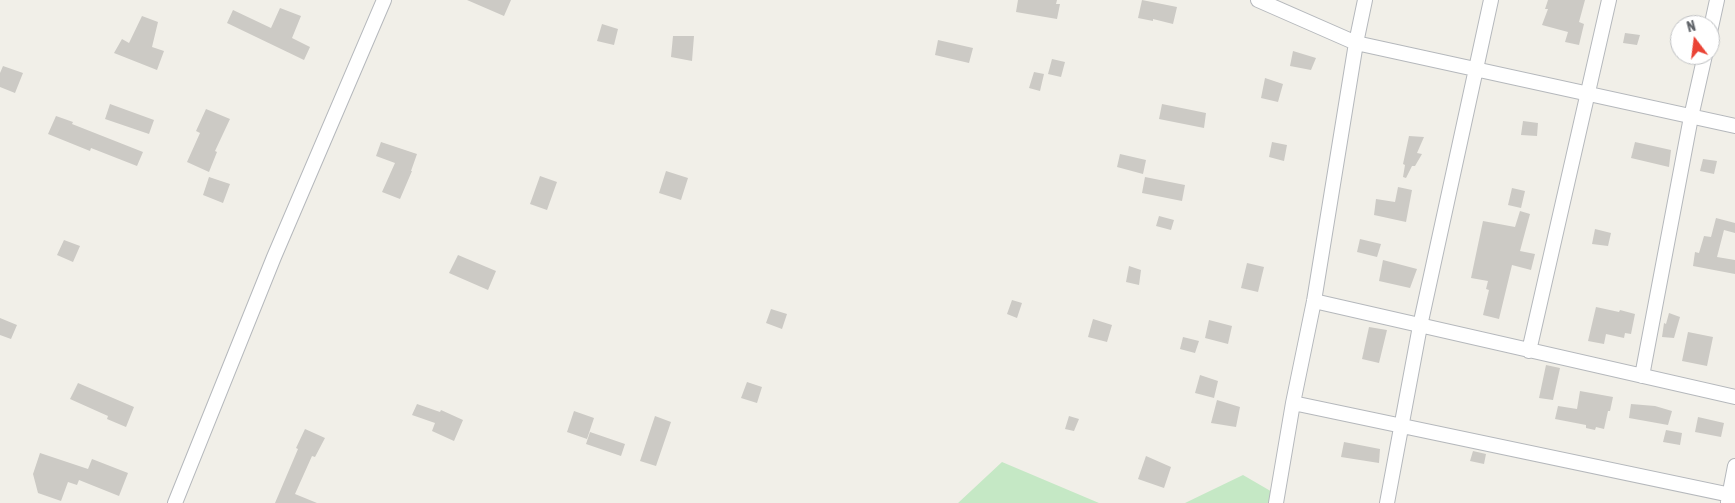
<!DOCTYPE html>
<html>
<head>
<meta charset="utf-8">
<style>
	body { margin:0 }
	#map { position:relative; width:1735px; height:503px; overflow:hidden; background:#f1efe8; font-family:"Asap Condensed",sans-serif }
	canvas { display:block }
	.north { position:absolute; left:1670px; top:15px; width:50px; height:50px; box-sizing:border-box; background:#fff; border:1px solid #bfc1c3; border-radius:50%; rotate:345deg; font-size:14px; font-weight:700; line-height:20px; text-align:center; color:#5f6368 }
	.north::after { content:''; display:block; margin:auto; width:18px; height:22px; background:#ea4335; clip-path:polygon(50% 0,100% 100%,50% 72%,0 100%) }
</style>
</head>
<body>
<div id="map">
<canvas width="1735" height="503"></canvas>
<div class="north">N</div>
</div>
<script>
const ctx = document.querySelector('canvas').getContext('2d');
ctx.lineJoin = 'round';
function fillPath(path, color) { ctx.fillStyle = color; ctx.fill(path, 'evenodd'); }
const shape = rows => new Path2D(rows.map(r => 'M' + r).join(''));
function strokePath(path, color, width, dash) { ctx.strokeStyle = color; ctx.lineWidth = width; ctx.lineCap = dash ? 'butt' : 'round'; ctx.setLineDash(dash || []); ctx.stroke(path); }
const green = shape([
	[1002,462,1099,503,958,503],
	[1243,475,1274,493,1272,503,1185,503]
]);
const building = shape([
	[467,0,511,0,504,16],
	[1018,0,1057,0,1056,4,1060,4,1057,19,1016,12],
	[1142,0,1177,7,1173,24,1153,19,1153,21,1138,18],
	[1548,0,1585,0,1579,22,1584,24,1579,45,1565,42,1568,32,1542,25,1548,9,1545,9],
	[280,8,301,16,292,38,310,47,304,60,227,23,233,10,271,28],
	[142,16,158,22,152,47,164,51,157,70,114,53,122,39,129,43],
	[602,24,618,29,614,45,597,41],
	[1625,33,1640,35,1637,45,1623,43],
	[673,36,694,36,692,61,671,57],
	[938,40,973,48,969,63,935,55],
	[1293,51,1316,58,1311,70,1290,66],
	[1052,59,1065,62,1061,77,1048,74],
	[3,66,23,73,15,93,0,87,0,73],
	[1034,72,1044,74,1040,91,1029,88],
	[1265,78,1283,84,1278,102,1261,98],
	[110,104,154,120,149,134,105,119],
	[1162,104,1206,113,1204,128,1159,119],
	[206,109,230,119,215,151,217,152,209,172,187,162,200,133,196,131],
	[56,116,73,122,72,124,143,152,137,166,91,148,90,151,48,134],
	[1523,121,1538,123,1537,136,1521,135],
	[1409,136,1424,137,1417,153,1422,154,1415,166,1412,166,1406,178,1403,177,1405,165,1403,164],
	[381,142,417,154,411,171,412,171,400,199,382,192,395,163,376,156],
	[1272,142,1287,145,1284,161,1269,157],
	[1635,142,1671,150,1669,167,1631,158],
	[1120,154,1146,160,1143,174,1117,167],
	[1703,159,1717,161,1714,174,1700,171],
	[666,171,688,178,681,200,659,193],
	[540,176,557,182,547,210,530,204],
	[209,177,230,184,223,203,203,195],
	[1145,177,1185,185,1182,201,1142,193],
	[1398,187,1412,190,1406,222,1374,215,1376,199,1395,202],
	[1512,188,1525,191,1521,208,1508,205],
	[1520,211,1530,214,1520,251,1535,254,1531,270,1512,265,1499,319,1483,315,1489,290,1486,289,1488,281,1471,278,1483,221,1515,227],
	[1159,216,1174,220,1171,230,1156,226],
	[1716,218,1735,223,1735,233,1724,230,1717,257,1735,260,1735,274,1693,266,1695,252,1699,253,1704,236,1711,237],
	[1595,229,1611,233,1608,246,1592,244],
	[1360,239,1381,244,1377,257,1357,252],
	[64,240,80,246,73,262,57,255],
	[458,255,496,271,488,290,449,273],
	[1383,260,1417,269,1410,288,1379,281],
	[1247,263,1264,267,1258,292,1241,288],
	[1129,266,1141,270,1139,285,1126,282],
	[1012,300,1022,303,1017,318,1007,314],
	[1596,307,1619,312,1620,310,1635,314,1631,334,1625,333,1624,338,1606,334,1604,344,1588,341],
	[771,309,787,314,782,329,766,323],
	[1669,313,1680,317,1674,338,1662,337,1664,323,1666,324],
	[0,318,17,325,11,339,0,335],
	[1093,319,1112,325,1107,342,1088,337],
	[1209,320,1232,326,1228,344,1205,338],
	[1369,327,1387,330,1379,363,1362,359],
	[1688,332,1713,337,1707,366,1682,361],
	[1183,337,1199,341,1195,353,1180,349],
	[1546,365,1560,368,1553,400,1539,398],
	[1200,375,1218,381,1214,398,1195,393],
	[747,382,762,387,757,403,741,398],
	[78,383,134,407,126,427,107,419,108,416,70,399],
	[1580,391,1613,397,1610,411,1608,411,1604,429,1596,427,1595,430,1586,428,1586,425,1555,419,1558,406,1577,409],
	[1217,400,1240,407,1236,427,1211,423],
	[417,404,440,412,441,410,463,420,454,441,432,431,435,423,412,415],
	[1631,404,1655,406,1672,411,1668,425,1629,418],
	[574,411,594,418,587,439,567,432],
	[655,416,671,422,656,466,640,461],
	[1069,416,1079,419,1074,431,1065,429],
	[1698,417,1724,423,1721,437,1695,432],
	[305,429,325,438,315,457,312,456,295,494,317,503,275,503,298,449,296,448],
	[1666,430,1682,433,1680,445,1663,442],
	[590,432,625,444,621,456,586,444],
	[1344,442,1380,449,1379,463,1341,457],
	[1473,451,1486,454,1484,464,1470,461],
	[40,453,88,469,92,459,128,473,119,496,79,480,77,485,68,482,61,501,38,493,33,474],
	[1146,456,1171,467,1164,488,1138,479]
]);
const minor = shape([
	[1258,0,1356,43,1735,126],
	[1710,32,1717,0],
	[1314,301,1735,397],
	[1529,351,1609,0],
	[1642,376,1691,117,1705,55],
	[1293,403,1735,496],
	[1728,502,1735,466],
	[175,503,274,257,384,0],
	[1276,503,1293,403,1314,301,1356,43,1365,0],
	[1387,503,1420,326,1491,0]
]);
fillPath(green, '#c5e8c5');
fillPath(building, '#cccac5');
strokePath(minor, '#b5b8bc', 16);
strokePath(minor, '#fff', 14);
</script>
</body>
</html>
